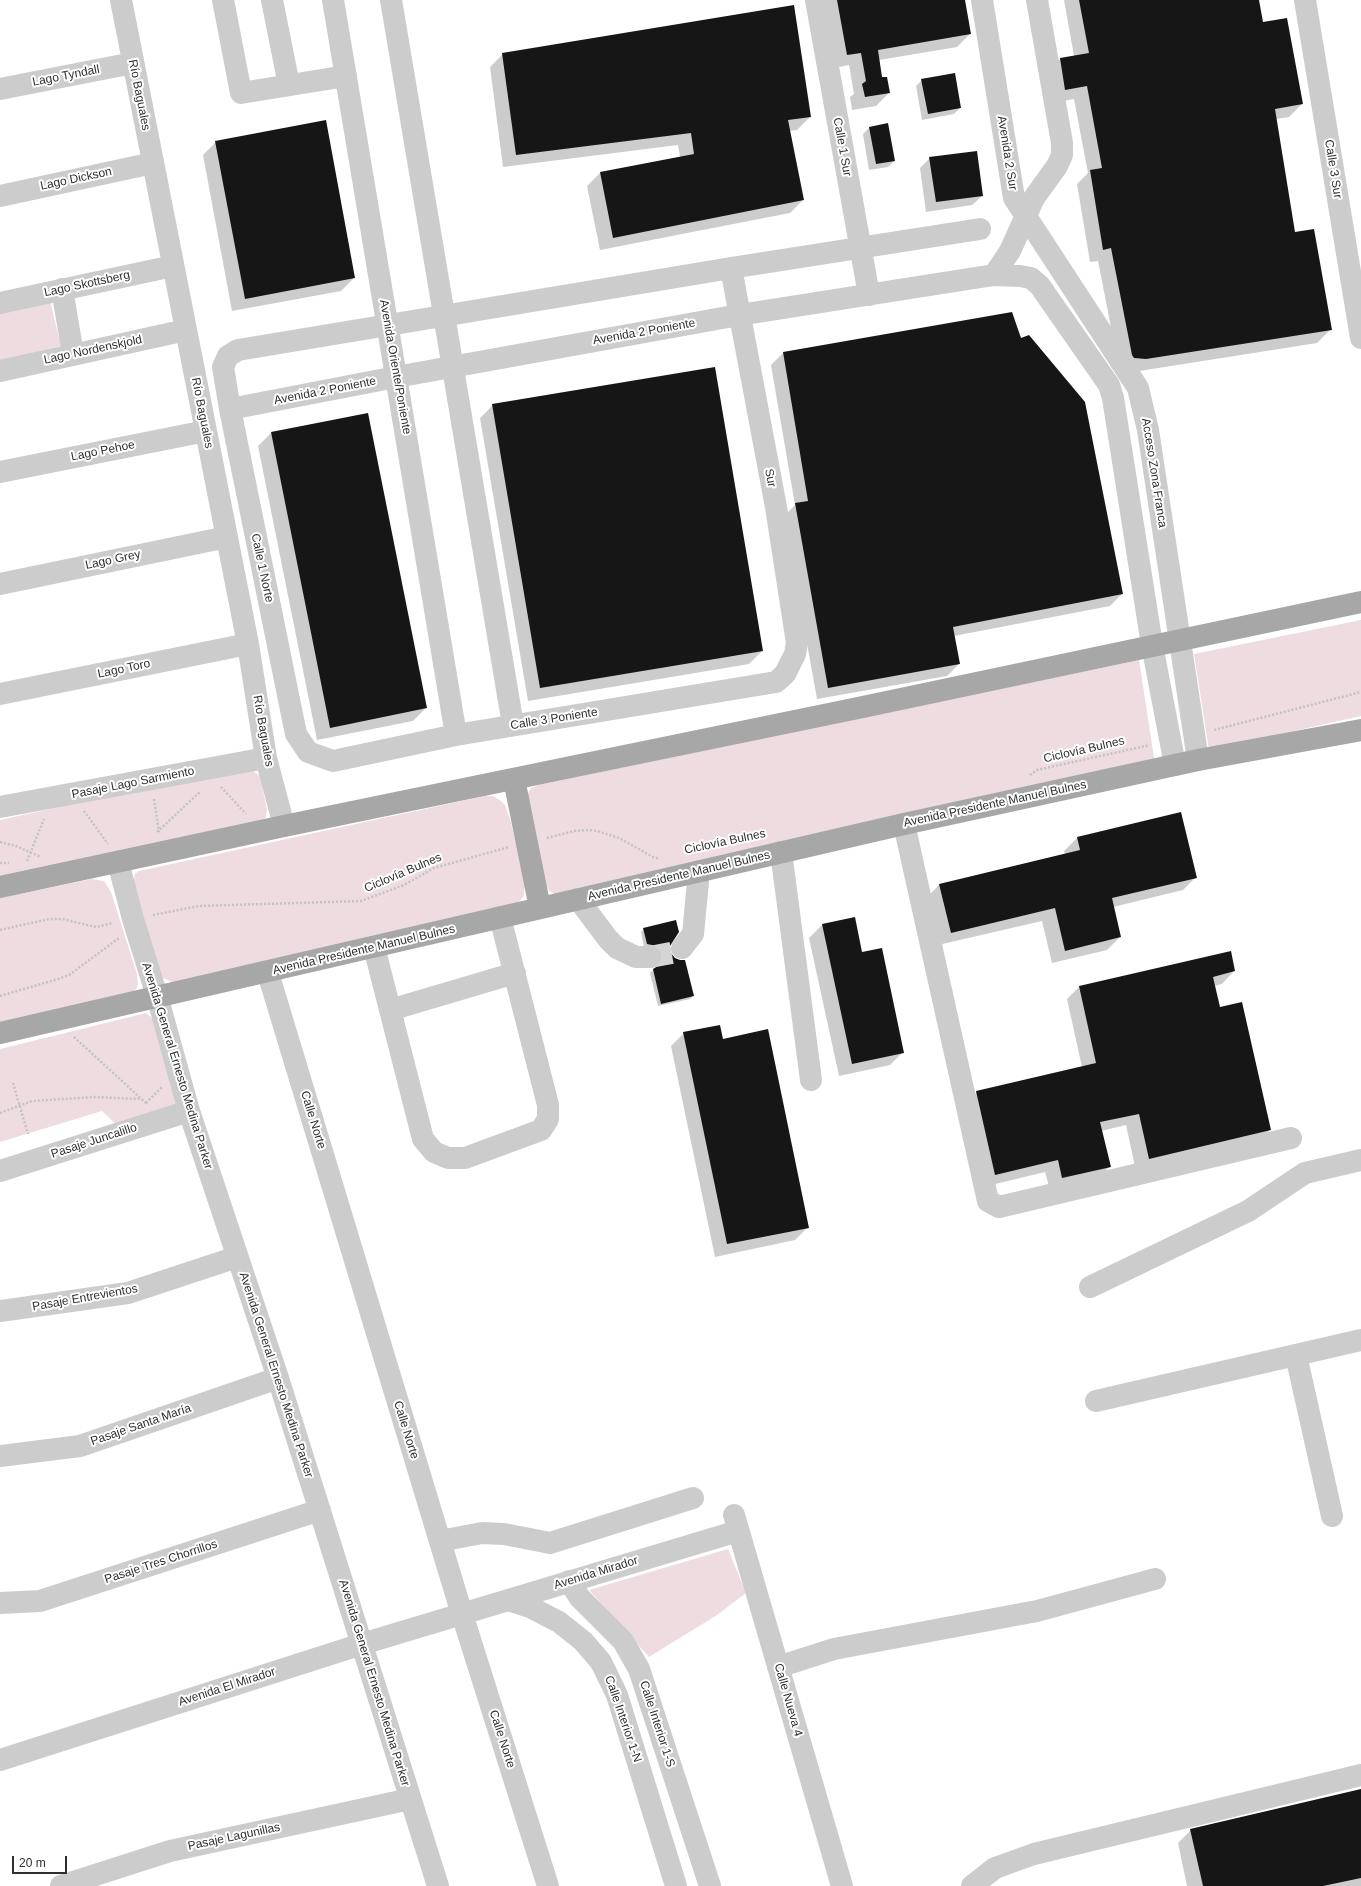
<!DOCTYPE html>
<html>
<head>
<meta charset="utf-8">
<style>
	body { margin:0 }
	#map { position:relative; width:1361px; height:1886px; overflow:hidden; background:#fff; font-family:Arial,sans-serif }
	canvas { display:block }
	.scale { position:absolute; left:12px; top:1856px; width:55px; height:18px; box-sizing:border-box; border:2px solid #2f2f2f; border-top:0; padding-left:5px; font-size:12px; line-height:14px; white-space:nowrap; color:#2f2f2f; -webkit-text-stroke:3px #fff; paint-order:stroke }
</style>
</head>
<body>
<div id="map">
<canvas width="1361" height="1886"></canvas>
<div class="scale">20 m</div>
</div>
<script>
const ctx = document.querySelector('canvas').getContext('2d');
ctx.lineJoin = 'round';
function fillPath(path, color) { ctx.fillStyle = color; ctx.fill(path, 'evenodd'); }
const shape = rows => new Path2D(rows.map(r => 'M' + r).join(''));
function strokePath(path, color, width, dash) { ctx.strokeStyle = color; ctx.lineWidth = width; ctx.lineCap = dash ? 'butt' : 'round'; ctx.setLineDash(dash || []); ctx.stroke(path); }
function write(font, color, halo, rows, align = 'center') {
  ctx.font = font + ' Arial,sans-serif'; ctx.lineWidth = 4; ctx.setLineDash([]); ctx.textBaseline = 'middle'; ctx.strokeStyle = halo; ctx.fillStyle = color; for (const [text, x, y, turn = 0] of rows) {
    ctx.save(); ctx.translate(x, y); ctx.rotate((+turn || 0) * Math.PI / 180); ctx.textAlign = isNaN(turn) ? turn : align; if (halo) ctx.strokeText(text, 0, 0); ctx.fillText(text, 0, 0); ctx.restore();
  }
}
const green = shape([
	[50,301,61,346,0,361,0,312],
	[1361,620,1361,716,1209,750,1194,654],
	[1139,660,1155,764,558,896,549,891,546,884,526,797,531,788,538,785],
	[247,766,260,776,267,810,265,821,0,880,0,820],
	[485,796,493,796,501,801,505,805,510,819,525,880,524,896,516,905,174,983,163,978,159,973,133,882,135,874,139,871],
	[92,879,104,881,111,892,137,974,138,984,136,989,133,992,0,1023,0,898],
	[146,1013,153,1019,182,1108,120,1128,102,1111,0,1142,0,1049],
	[728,1549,746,1593,717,1615,649,1657,589,1590]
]);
const shadow = shape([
	[822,0,964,0,970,34,957,47,879,60,882,78,889,93,876,106,852,110,850,97,854,94,849,65,834,68],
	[1064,0,1258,0,1262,23,1302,104,1289,117,1276,119,1294,233,1330,330,1317,343,1133,372,1119,368,1098,261,1090,262,1077,184,1088,173,1074,99,1053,103,1047,72,1060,59,1074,56],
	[503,54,810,117,797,130,789,131,803,200,790,213,600,250,587,186,600,173,680,157,678,145,503,167,490,67],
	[922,80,960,108,954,114,922,120,916,86],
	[887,124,894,161,888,167,869,170,863,134,869,128],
	[216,142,354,278,341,291,232,311,203,155],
	[930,158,982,196,972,205,926,212,920,168],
	[1011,313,1122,594,1110,606,954,636,959,664,947,676,817,699,784,516,795,505,771,365,783,353],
	[493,405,762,651,749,664,528,701,480,418],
	[271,433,426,708,413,721,317,740,258,446],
	[1180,813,1196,877,1183,890,1113,907,1120,937,1107,950,1052,963,1042,921,938,945,926,898,939,885,1065,855,1064,851,1077,838],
	[822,925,861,954,903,1052,890,1065,839,1076,809,938],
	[644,929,669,946,669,953,693,996,690,999,658,1006,650,973,658,966,660,960,644,947,641,932],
	[1234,971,1222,984,1214,986,1219,1008,1270,1130,1257,1142,1136,1171,1126,1125,1101,1131,1109,1167,1097,1180,1050,1190,1045,1172,983,1187,964,1105,977,1092,1082,1067,1067,999,1079,987],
	[684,1033,723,1040,808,1227,795,1240,715,1257,671,1046],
	[1361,1791,1361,1886,1187,1886,1178,1843,1191,1830]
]);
const building = shape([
	[837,0,965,0,971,34,878,50,882,77,887,77,890,93,865,97,862,84,866,81,861,53,847,55],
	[1079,0,1259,0,1263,22,1287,18,1303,104,1275,109,1295,232,1314,229,1332,330,1146,359,1134,358,1132,355,1111,248,1103,250,1090,170,1102,168,1087,86,1065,90,1060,58,1089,53],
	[794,5,811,117,788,120,804,200,613,238,600,172,694,154,691,133,516,155,502,53],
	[955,73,961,108,928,114,921,79],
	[326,120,355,278,245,299,215,141],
	[888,123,895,161,876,164,869,127],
	[977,151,983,196,936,202,929,157],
	[1012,312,1021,338,1029,335,1085,402,1123,594,953,627,960,664,828,688,795,503,808,501,783,352],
	[715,367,763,651,540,688,492,404],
	[368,413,427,708,330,728,271,432],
	[1181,812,1197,878,1112,898,1121,937,1065,951,1055,908,951,933,939,884,1080,850,1077,837],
	[855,917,862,952,882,948,904,1053,852,1064,822,924],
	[676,920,679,932,670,946,670,952,675,958,680,960,685,960,694,996,661,1004,653,969,661,964,662,957,661,951,657,946,647,944,643,928],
	[1231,951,1235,971,1213,977,1220,1007,1242,1002,1271,1130,1149,1159,1139,1114,1100,1122,1111,1167,1062,1178,1058,1160,995,1175,976,1091,1096,1063,1079,986],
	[720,1025,723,1039,768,1029,809,1228,727,1244,683,1032],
	[1361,1789,1361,1878,1323,1886,1203,1886,1190,1829]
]);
const minorTunnel = shape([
	[650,957,676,952,682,948]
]);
const path = shape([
	[1214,730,1361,692],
	[1030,775,1037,770,1150,745],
	[221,787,246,814],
	[154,799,159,832],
	[84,811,108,844],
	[157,832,201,791],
	[547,838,574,831,589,830,597,831,619,838,653,857,660,859],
	[0,842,16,846,41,857],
	[27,861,44,819],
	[0,863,9,863],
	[153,915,199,906,361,901,404,885,434,868,509,847],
	[0,930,49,919,62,919,96,927,113,923],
	[0,996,58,979,69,975,119,938],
	[74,1037,147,1104],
	[13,1083,28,1134],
	[146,1103,162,1087],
	[0,1113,32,1101,94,1097,142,1099]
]);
const minor = shape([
	[121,0,248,644,266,758,284,826],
	[223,0,241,93,346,76],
	[272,0,289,85],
	[333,0,456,735],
	[391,0,513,725],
	[816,0,869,295],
	[982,0,1014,198,1138,388,1148,430,1198,760],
	[1305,0,1361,338],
	[0,89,133,63],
	[0,196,153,163],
	[731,268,776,507,797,643,795,654,785,674,776,682,456,735,333,761,308,752,296,734,230,409,223,367,228,356,238,350,731,268,980,229],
	[994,275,1020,276,1031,278,1040,286,1109,385,1113,398,1152,645,1175,765],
	[62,289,73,354],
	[0,303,173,266],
	[0,371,186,330],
	[230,409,396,377,739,315,994,275,1010,251,1034,198,1057,166,1062,155,1062,143,1037,0],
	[0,472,206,431],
	[0,584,227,537],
	[0,694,248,644],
	[0,807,266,758],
	[904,824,988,1201,999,1207,1291,1138],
	[781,852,811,1080],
	[118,862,133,919,157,996,189,1111,278,1378,438,1886],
	[578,899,608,939,617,948,636,957,650,957],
	[374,947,423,1139,434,1152,448,1158,465,1158,541,1130,548,1119,548,1105,500,917],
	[682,948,693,934,699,871],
	[268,973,462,1614,548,1886],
	[390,1010,515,973],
	[0,1171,189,1111],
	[1090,1287,1248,1211,1305,1173,1361,1160],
	[0,1311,128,1293,237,1257],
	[1296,1355,1332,1516],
	[1096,1401,1361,1340],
	[0,1456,80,1446,278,1378],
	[734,1515,842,1886],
	[440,1541,482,1533,504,1534,550,1543,693,1498],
	[569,1581,580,1598,623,1641,639,1669,710,1886],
	[508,1600,530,1607,559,1622,583,1641,601,1662,617,1695,676,1886],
	[0,1603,40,1601,320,1510],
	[778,1667,834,1649,1037,1611,1155,1579],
	[0,1760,362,1644,738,1531],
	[61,1886,170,1851,410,1799],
	[972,1886,995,1868,1034,1854,1361,1775]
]);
const major = shape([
	[514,779,540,908],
	[0,887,284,826,858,708,1361,602],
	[0,1033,904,824,1198,760,1361,730]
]);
const streetNames = [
	["Lago Tyndall",66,76,-11],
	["Río Baguales",139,95,79],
	["Calle 1 Sur",842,147,80],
	["Avenida 2 Sur",1007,153,81],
	["Calle 3 Sur",1333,169,81],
	["Lago Dickson",76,179,-12],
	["Lago Skottsberg",87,284,-12],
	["Avenida 2 Poniente",644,332,-10],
	["Lago Nordenskjold",93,350,-12],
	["Avenida Oriente/Poniente",395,367,80],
	["Avenida 2 Poniente",325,391,-11],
	["Río Baguales",202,413,79],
	["Lago Pehoe",103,451,-11],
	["Acceso Zona Franca",1154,473,81],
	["Sur",770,478,79],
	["Lago Grey",113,560,-12],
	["Calle 1 Norte",262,568,78],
	["Lago Toro",124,669,-12],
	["Calle 3 Poniente",554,719,-9],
	["Río Baguales",263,731,80],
	["Ciclovía Bulnes",1084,750,-13],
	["Pasaje Lago Sarmiento",133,783,-11],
	["Avenida Presidente Manuel Bulnes",995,804,-12],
	["Ciclovía Bulnes",725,842,-12],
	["Ciclovía Bulnes",403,873,-23],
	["Avenida Presidente Manuel Bulnes",679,876,-13],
	["Avenida Presidente Manuel Bulnes",364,950,-13],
	["Avenida General Ernesto Medina Parker",177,1066,73],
	["Calle Norte",313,1120,73],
	["Pasaje Juncalillo",94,1141,-18],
	["Pasaje Entrevientos",85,1298,-10],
	["Avenida General Ernesto Medina Parker",276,1375,72],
	["Pasaje Santa María",141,1425,-19],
	["Calle Norte",406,1430,73],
	["Pasaje Tres Chorrillos",161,1562,-18],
	["Avenida Mirador",596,1573,-17],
	["Avenida General Ernesto Medina Parker",374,1683,73],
	["Avenida El Mirador",227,1687,-18],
	["Calle Nueva 4",788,1700,74],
	["Calle Interior 1-N",623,1719,71],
	["Calle Interior 1-S",657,1724,72],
	["Calle Norte",502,1739,72],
	["Pasaje Lagunillas",234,1837,-12]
];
fillPath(green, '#eedce1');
fillPath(shadow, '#0003');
fillPath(building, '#161616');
strokePath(minorTunnel, '#d5d5d5', 22, [22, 11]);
strokePath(path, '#c3c3c3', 2.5, [2, 2]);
strokePath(minor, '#ccc', 22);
strokePath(major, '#a7a7a7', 22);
write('12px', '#2f2f2f', '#fff', streetNames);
</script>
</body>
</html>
